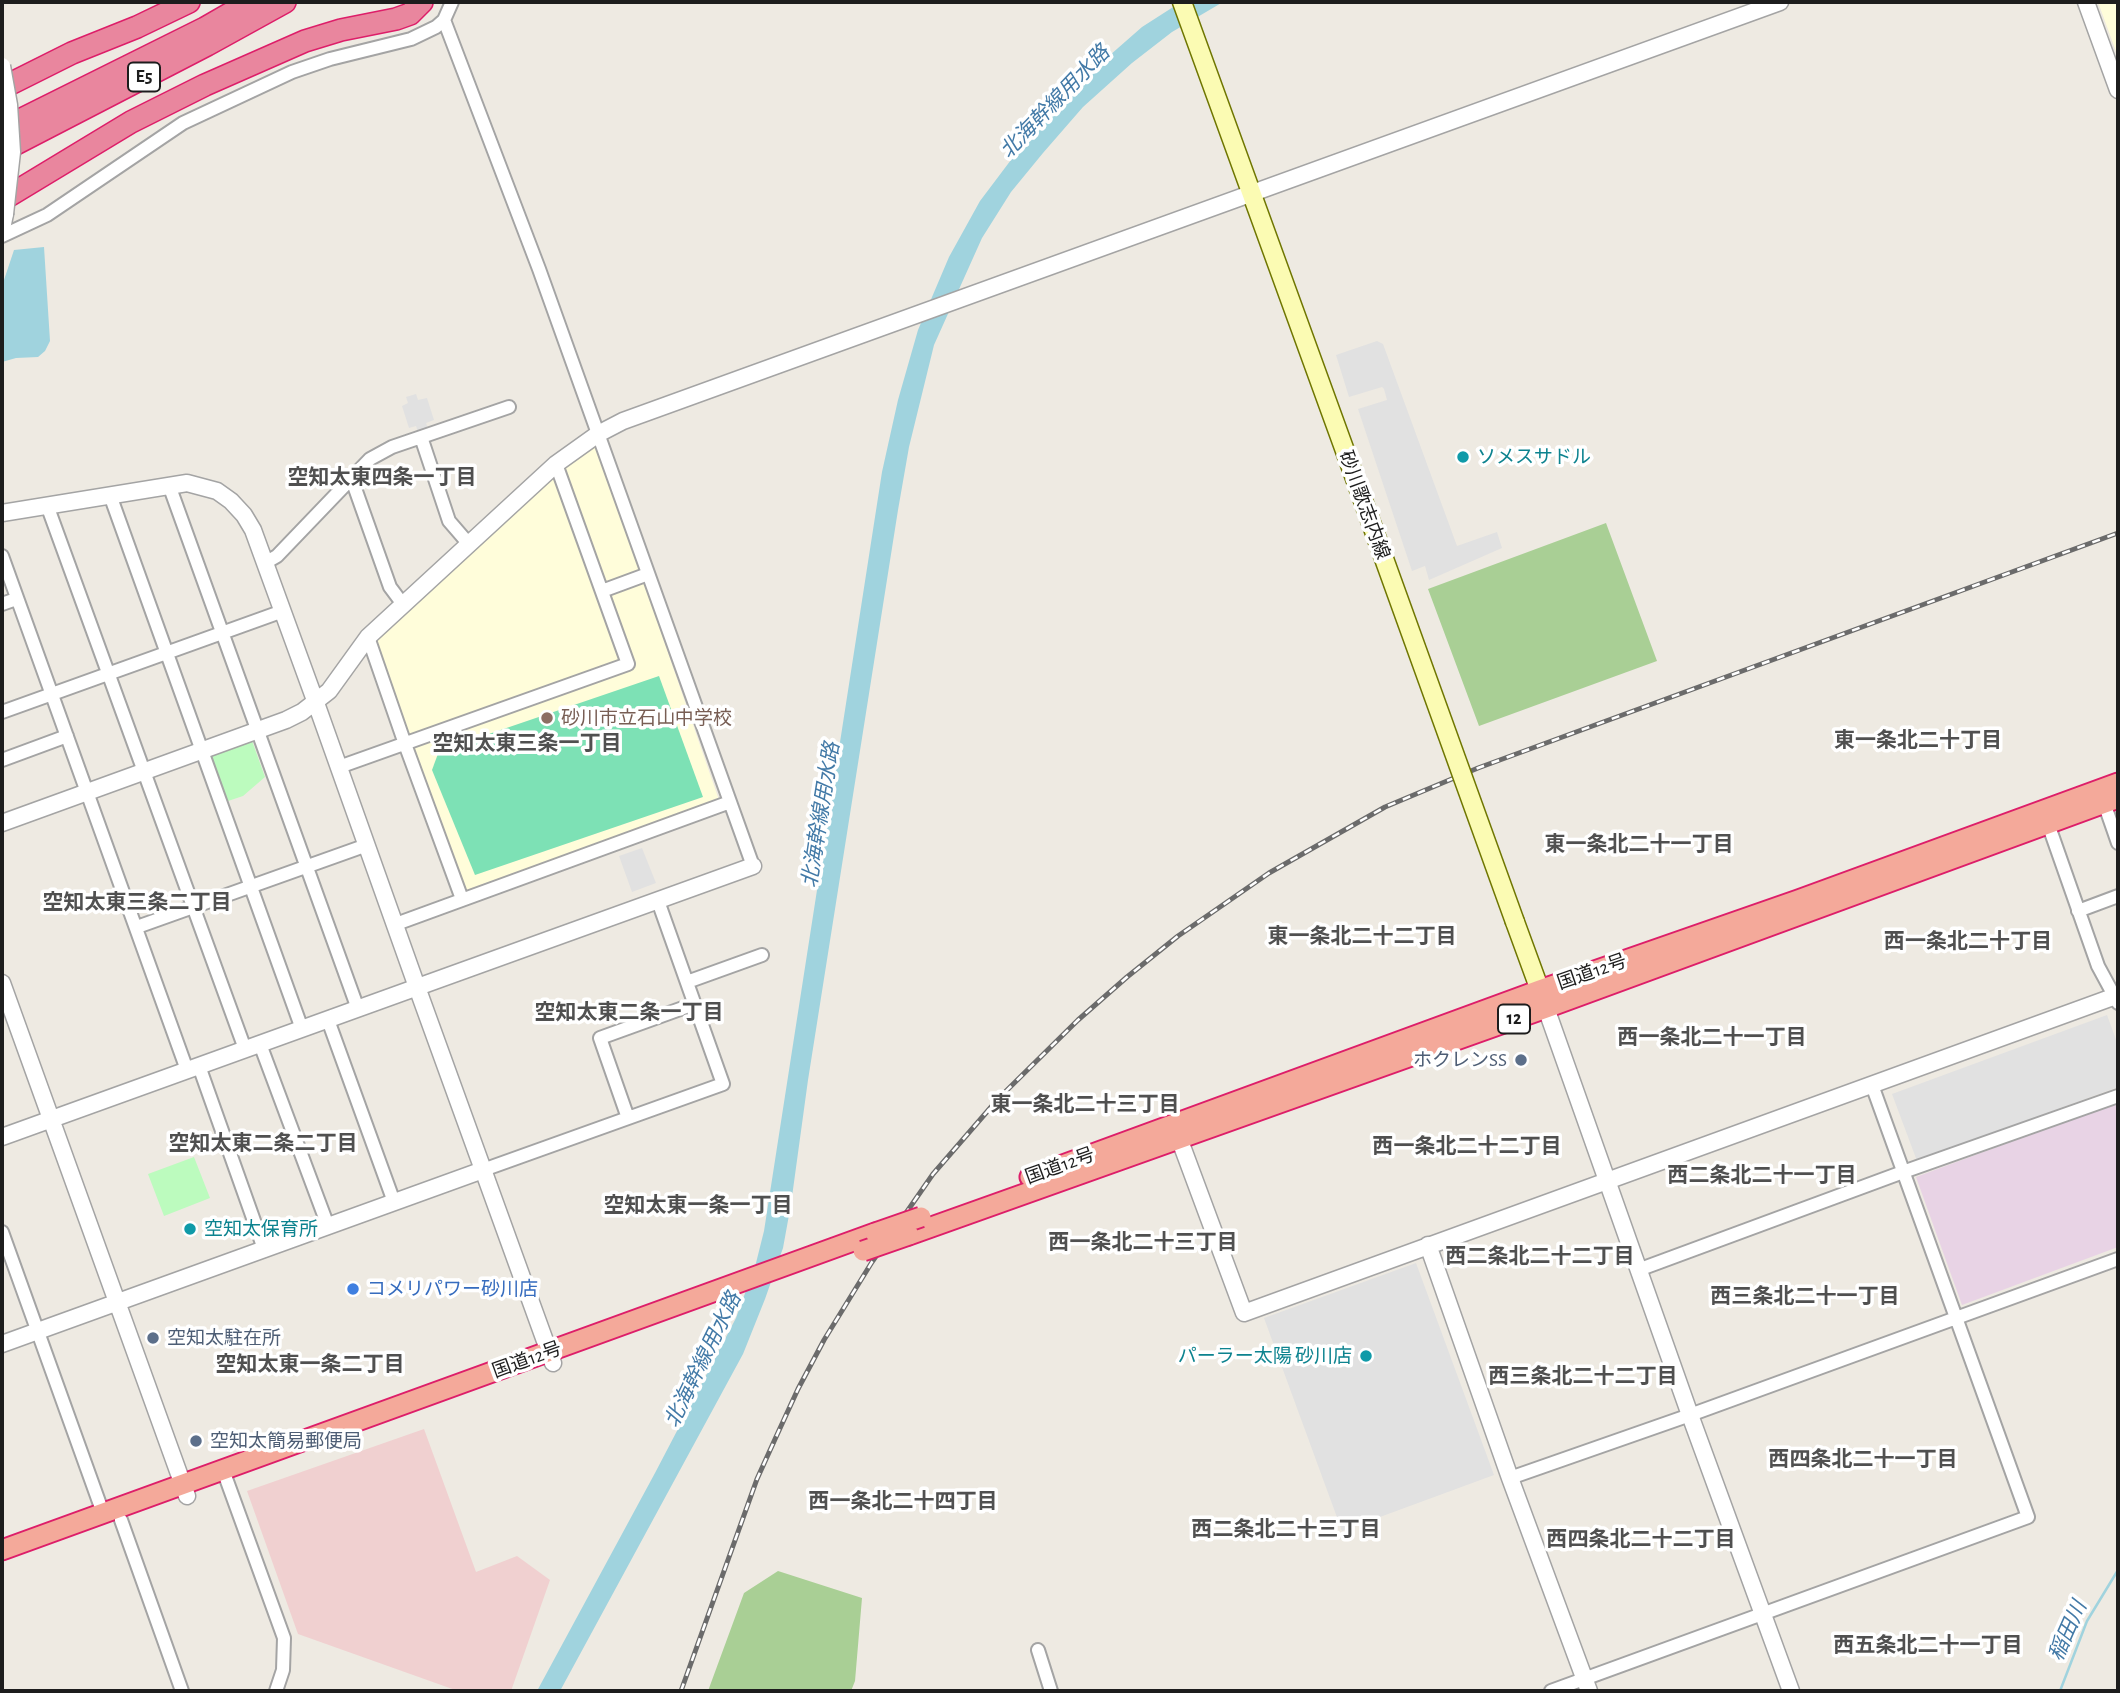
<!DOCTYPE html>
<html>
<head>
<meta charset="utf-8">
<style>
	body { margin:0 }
	#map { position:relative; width:2120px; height:1693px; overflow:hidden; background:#eeeae2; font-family:"Alegreya Sans",sans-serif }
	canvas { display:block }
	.frame { position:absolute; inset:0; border:4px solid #1d1d1d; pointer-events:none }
</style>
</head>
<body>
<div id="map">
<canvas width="2120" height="1693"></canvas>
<div class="frame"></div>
</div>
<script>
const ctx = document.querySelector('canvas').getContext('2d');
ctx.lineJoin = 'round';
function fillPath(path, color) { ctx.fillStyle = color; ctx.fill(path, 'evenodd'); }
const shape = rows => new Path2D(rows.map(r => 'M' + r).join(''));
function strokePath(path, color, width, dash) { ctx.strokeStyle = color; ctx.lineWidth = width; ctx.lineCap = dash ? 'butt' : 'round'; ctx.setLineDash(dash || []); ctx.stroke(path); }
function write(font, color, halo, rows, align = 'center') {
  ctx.font = font + ' "Alegreya Sans","Noto Sans JP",sans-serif'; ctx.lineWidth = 7; ctx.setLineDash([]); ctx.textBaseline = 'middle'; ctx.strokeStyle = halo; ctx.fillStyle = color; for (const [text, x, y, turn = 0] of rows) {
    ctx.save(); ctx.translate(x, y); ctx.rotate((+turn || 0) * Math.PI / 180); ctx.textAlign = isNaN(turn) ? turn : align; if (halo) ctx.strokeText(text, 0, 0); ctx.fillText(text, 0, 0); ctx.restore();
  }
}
const commercial = shape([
	[424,1429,476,1572,517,1556,550,1580,511,1691,458,1691,298,1634,247,1491]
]);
const industrial = shape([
	[2118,1102,2118,1247,1962,1305,1916,1177]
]);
const education = shape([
	[2098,2,2118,2,2118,57],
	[595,442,719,800,466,890,374,636,404,606]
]);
const forest = shape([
	[1606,523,1657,661,1479,726,1428,589],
	[778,1571,862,1598,855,1681,851,1691,708,1691,744,1593]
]);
const park = shape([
	[251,738,265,777,243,796,225,802,207,753],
	[194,1157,210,1198,164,1216,148,1174]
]);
const pitch = shape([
	[659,676,703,797,475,875,432,770,439,751]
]);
const parking = shape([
	[1377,341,1383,344,1457,546,1497,532,1502,548,1429,580,1425,566,1412,571,1358,409,1387,400,1384,389,1382,387,1349,397,1336,355],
	[416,394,418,400,427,398,434,420,426,423,428,429,418,432,416,426,409,428,402,406,408,403,406,397],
	[642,848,656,883,632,892,619,856],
	[2107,1015,2118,1045,2118,1087,1917,1161,1892,1094],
	[1416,1263,1494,1475,1342,1531,1264,1318]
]);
const water = shape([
	[1181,2,1223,2,1172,32,1132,63,1083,107,1043,153,1011,192,982,238,934,345,909,447,898,510,808,1080,791,1204,783,1248,765,1299,743,1354,560,1691,537,1691,655,1473,736,1318,756,1263,764,1231,882,472,898,400,918,330,949,257,980,201,1026,140,1077,84,1142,27],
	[44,247,50,341,45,351,38,357,16,358,2,362,2,286,14,250]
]);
const stream = shape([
	[2060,1691,2087,1621,2118,1570]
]);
const minor = shape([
	[444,20,539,269,753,866],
	[2,236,47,215,183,123,292,72,330,59,411,39,436,27,444,20,452,2],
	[421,437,449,521,468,543],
	[351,477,390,587,402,603],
	[169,485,358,1009],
	[110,495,302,1029],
	[47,505,245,1049],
	[2,556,187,1070],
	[265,563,277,556,370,459,392,447,509,407],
	[602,591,648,574],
	[2,604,16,599],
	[368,637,405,744,462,899],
	[2,712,283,611],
	[2,760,67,736],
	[339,767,628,664,556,464],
	[2102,797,2118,843],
	[2046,818,2098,966,2118,1003],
	[2078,911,2118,896],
	[396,924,730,802],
	[137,927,367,845],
	[687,982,762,955],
	[328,1020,394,1202],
	[260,1044,328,1226],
	[199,1066,264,1249],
	[628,1118,600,1038,694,1004],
	[483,1170,723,1084,658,901],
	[2,1232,103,1513],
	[1638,1270,1903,1172,2118,1096],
	[223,1470,284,1638,283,1670,276,1691],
	[1510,1478,1690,1415,2118,1259],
	[121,1520,182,1691],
	[1038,1650,1051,1691],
	[1551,1691,2028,1517,1872,1085]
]);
const tertiary = shape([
	[2086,2,2118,90],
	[2,229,5,214],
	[2,513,187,483,217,491,231,501,244,515,253,530,316,703,422,1001,553,1363],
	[2,823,286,720,302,712,329,691,368,637,556,464,598,434,623,421,1780,2],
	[2,983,187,1496],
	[1546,1008,1690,1415,1791,1691],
	[2,1137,753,866],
	[1179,1138,1244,1313,2113,997],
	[1428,1245,1510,1478,1589,1691],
	[2,1344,483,1170]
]);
const secondary = shape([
	[1182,2,1369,517],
	[1515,922,1545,1004]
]);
const trunk = shape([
	[1030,1177,1540,990,1798,900,2118,783],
	[909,1235,1546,1008,2118,798],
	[2,1550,875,1233]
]);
const motorway = shape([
	[2,88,72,53,137,27,189,2],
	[2,129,205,28,250,2],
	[2,151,207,45,285,2],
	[2,200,131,122,205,85,305,41,341,30,396,19,410,14,422,2]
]);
const rail = shape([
	[681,1691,757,1479,776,1437,798,1389,824,1340,872,1262,933,1174,998,1099,1078,1020,1127,977,1178,936,1269,873,1385,807,1478,768,2118,533]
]);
const tertiaryBridge = shape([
	[2,66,9,105,12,152,5,214]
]);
const secondaryBridge = shape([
	[1369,517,1515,922]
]);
const trunkBridge = shape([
	[875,1233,921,1217],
	[863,1251,909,1235]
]);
const markers = [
	[1463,457,7,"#0f9aa8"],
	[547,718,7,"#8d6e63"],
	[1521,1060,7,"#5c6f8a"],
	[190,1229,7,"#0f9aa8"],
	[353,1289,7,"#3f7fe0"],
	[153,1338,7,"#5c6f8a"],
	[1366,1356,7,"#0f9aa8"],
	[196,1441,7,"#5c6f8a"]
];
const shields = [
	[144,77,32],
	[1514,1019,32]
];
const shieldNames = [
	["E5",144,77],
	["12",1514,1019]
];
const cultureNames = [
	["ソメスサドル",1477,457],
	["空知太保育所",204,1229],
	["パーラー太陽 砂川店",1352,1356,"right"]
];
const streetNames = [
	["砂川歌志内線",1364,505,70],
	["国道12号",1592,972,-19],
	["国道12号",1060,1166,-20],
	["国道12号",527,1360,-20]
];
const educationNames = [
	["砂川市立石山中学校",561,718]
];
const serviceNames = [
	["ホクレンSS",1507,1060,"right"],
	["空知太駐在所",167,1338],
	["空知太簡易郵便局",210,1441]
];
const shopNames = [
	["コメリパワー砂川店",367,1289]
];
const waterNames = [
	["北海幹線用水路",1055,102,-46],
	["北海幹線用水路",821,815,-81],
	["北海幹線用水路",703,1360,-64],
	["稲田川",2068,1631,-66]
];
const neighbourhoodNames = [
	["空知太東四条一丁目",382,478],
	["東一条北二十丁目",1918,741],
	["空知太東三条一丁目",527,744],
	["東一条北二十一丁目",1639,845],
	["空知太東三条二丁目",137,903],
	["東一条北二十二丁目",1362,937],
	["西一条北二十丁目",1968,942],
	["空知太東二条一丁目",629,1013],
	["西一条北二十一丁目",1712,1038],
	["東一条北二十三丁目",1085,1105],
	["空知太東二条二丁目",263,1144],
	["西一条北二十二丁目",1467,1147],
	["西二条北二十一丁目",1762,1176],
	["空知太東一条一丁目",698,1206],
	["西一条北二十三丁目",1143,1243],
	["西二条北二十二丁目",1540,1257],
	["西三条北二十一丁目",1805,1297],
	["空知太東一条二丁目",310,1365],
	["西三条北二十二丁目",1583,1377],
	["西四条北二十一丁目",1863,1460],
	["西一条北二十四丁目",903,1502],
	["西二条北二十三丁目",1286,1530],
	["西四条北二十二丁目",1641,1540],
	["西五条北二十一丁目",1928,1646]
];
fillPath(commercial, '#f0d0d0');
fillPath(industrial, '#e8d3e5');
fillPath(education, '#fffdda');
fillPath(forest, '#a9cf95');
fillPath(park, '#bcfbbe');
fillPath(pitch, '#7de1b5');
fillPath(parking, '#e1e1e1');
fillPath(water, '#a0d3de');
strokePath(stream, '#a0d3de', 2.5);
strokePath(minor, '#a4a4a4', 16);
strokePath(tertiary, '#a4a4a4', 19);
strokePath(secondary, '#6f7601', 21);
strokePath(trunk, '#dd1e69', 23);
strokePath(motorway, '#dd1e69', 24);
strokePath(minor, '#fff', 12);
strokePath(tertiary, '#fff', 16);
strokePath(secondary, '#fbfbb3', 18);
strokePath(trunk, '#f4a99a', 19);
strokePath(motorway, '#e9869e', 21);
strokePath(rail, '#6b6b6b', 5);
strokePath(rail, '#fff', 2.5, [8]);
strokePath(tertiaryBridge, '#a4a4a4', 19, []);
strokePath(secondaryBridge, '#6f7601', 21, []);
strokePath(trunkBridge, '#dd1e69', 23, []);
strokePath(tertiaryBridge, '#fff', 16);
strokePath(secondaryBridge, '#fbfbb3', 18);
strokePath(trunkBridge, '#f4a99a', 19);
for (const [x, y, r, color] of markers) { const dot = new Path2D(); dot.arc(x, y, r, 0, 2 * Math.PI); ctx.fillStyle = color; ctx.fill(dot); strokePath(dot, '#fff', 2.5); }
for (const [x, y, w] of shields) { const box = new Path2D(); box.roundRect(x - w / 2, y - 14.5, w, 29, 5); ctx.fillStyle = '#fff'; ctx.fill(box); strokePath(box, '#1d1d1d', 2); }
write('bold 18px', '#1d1d1d', null, shieldNames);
write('19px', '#0d838f', '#fff', cultureNames, 'left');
write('19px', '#1d1d1d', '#fff', streetNames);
write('19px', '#785e54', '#fff', educationNames, 'left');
write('19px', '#4e5e75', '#fff', serviceNames, 'left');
write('19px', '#366cbe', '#fff', shopNames, 'left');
write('italic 21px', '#437aa7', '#fff', waterNames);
write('bold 21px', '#505050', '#fff', neighbourhoodNames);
</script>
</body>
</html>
